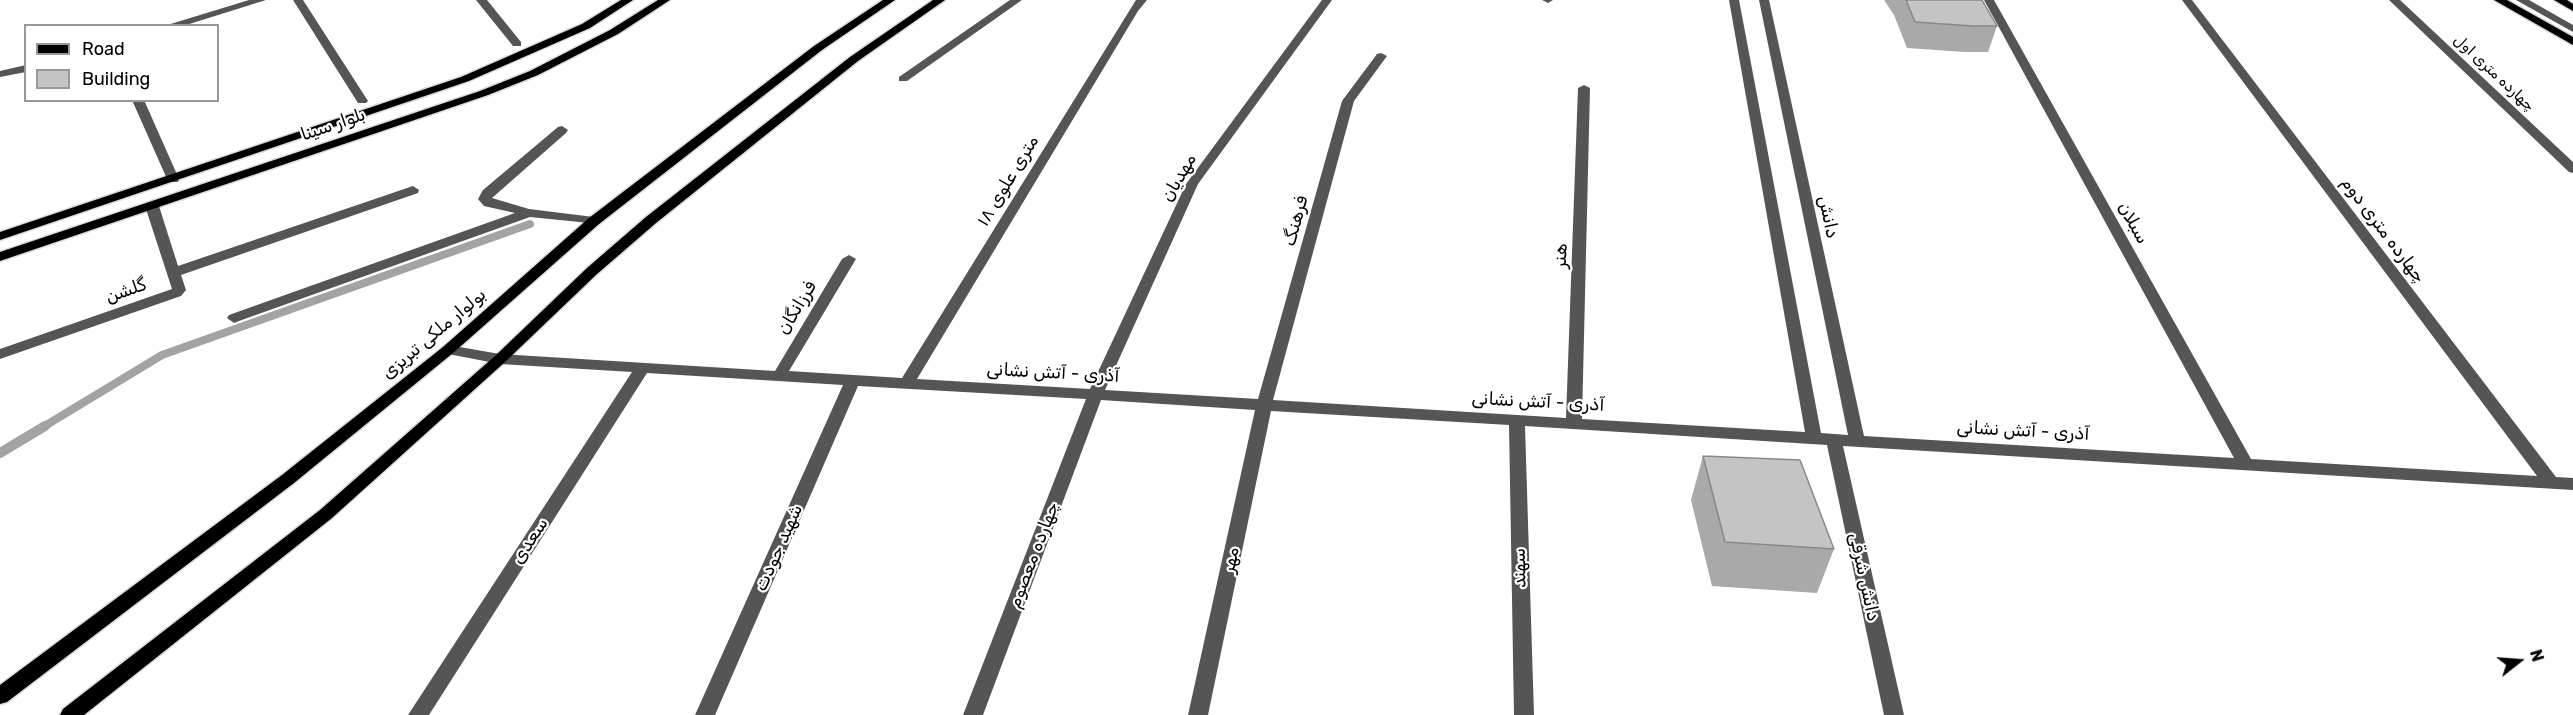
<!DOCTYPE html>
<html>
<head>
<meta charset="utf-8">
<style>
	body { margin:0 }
	#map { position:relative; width:2573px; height:715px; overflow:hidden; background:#fff; font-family:Rubik,sans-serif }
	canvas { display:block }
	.legend { position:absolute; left:24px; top:24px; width:195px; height:78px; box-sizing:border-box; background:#fff; border:2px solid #999; margin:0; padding:8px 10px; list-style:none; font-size:18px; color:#000 }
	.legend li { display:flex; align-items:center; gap:12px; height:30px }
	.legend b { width:30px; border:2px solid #999 }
	.north { position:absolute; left:2489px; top:631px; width:60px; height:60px; -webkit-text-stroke:4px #fff; paint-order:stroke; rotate:73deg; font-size:16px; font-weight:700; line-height:24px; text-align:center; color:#000 }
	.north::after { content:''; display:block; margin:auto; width:21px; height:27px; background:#000; clip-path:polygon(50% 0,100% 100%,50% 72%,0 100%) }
</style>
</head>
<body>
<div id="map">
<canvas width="2573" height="715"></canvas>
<ul class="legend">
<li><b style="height:8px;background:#000"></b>Road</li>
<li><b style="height:16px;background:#c4c4c4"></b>Building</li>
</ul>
<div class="north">N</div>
</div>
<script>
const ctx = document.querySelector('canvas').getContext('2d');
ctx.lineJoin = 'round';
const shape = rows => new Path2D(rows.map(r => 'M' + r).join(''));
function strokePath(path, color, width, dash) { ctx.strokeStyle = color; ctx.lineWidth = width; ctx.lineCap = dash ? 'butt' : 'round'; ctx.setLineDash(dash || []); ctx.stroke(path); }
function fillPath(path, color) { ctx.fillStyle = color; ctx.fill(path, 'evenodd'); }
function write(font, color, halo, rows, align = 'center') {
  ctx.font = font + ' Rubik,Cairo,sans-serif'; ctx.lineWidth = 4.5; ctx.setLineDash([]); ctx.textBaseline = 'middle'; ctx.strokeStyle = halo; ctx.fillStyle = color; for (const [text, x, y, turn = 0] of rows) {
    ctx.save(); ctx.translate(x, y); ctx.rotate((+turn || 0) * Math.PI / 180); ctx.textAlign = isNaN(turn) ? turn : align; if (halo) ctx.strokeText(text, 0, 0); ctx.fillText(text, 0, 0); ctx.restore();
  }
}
const streamFar1 = shape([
	[43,427,162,355,530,224]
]);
const stream = shape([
	[0,453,45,426]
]);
const minor = shape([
	[249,0,266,0,183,26,164,26,249,0],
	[293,0,303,0,368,101,366,103,358,103,293,0],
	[476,0,487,0,521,42,521,46,513,46,476,0],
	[1010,0,1022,0,907,81,899,81,899,77,1010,0],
	[1136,0,1147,0,1138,11,917,379,1090,389,1186,184,1322,0,1332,0,1198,184,1105,390,1258,399,1342,101,1377,54,1381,53,1387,56,1354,101,1273,400,1566,418,1578,88,1584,85,1590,88,1582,419,1805,432,1729,0,1739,0,1821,433,1848,435,1759,0,1769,0,1864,436,2234,458,1984,0,1994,0,2251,459,2537,476,2182,0,2192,0,2556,477,2573,478,2573,490,1843,446,1904,715,1884,715,1827,445,1525,426,1534,715,1514,715,1509,425,1271,411,1208,715,1188,715,1255,410,1101,400,983,715,963,715,1086,399,858,386,715,715,695,715,843,385,647,373,429,715,408,715,632,372,500,364,443,353,441,350,443,347,448,345,500,354,775,371,842,259,849,255,856,259,789,371,902,378,1136,0],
	[1542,0,1553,0,1548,3,1542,0],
	[2389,0,2400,0,2573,162,2573,173,2569,172,2389,0],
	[2516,0,2529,0,2573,25,2573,32,2516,0],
	[26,65,26,72,0,77,0,71,26,65],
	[132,100,144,100,179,179,178,182,168,182,167,179,132,100],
	[562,126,568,130,566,133,492,198,529,209,594,217,601,221,599,224,530,217,239,321,234,323,227,318,229,315,515,213,484,206,478,199,483,190,558,127,562,126],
	[413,186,419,190,418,193,181,275,186,290,181,296,0,359,0,349,172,289,145,206,147,203,152,202,159,206,178,266,413,186]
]);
const major = shape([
	[621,0,633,0,590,28,469,81,0,240,0,232,461,77,582,24,621,0],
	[658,0,670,0,618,34,538,75,488,95,0,261,0,252,480,91,530,71,610,30,658,0],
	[883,0,895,0,822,50,599,224,453,353,294,483,7,702,0,704,0,685,282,475,443,347,589,218,814,46,883,0],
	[933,0,945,0,858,61,656,223,597,274,505,362,332,518,84,715,60,715,63,709,320,510,495,356,587,268,646,217,850,57,933,0],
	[2494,0,2507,0,2573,37,2573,45,2494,0],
	[2554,0,2567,0,2573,4,2573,11,2554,0]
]);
const wall = shape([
	[1884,0,1982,0,1997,26,1988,52,1965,52,1907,48,1894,15],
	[1703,456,1834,549,1817,593,1712,586,1691,500]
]);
const building = shape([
	[1906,0,1982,0,1997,26,1973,26,1915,22,1906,0],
	[1703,456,1800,460,1834,549,1725,542,1703,456]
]);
const farStreetnames = [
	["چهارده متری اول",2494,73,43]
];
const streetNames = [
	["بلوار سینا",333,125,-19],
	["مهدیان",1179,178,-60],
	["۱۸ متری علوی",1008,181,-59],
	["دانش",1828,217,78],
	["فرهنگ",1296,221,-75],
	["سبلان",2133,223,61],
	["چهارده متری دوم",2383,230,53],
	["هنر",1561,256,-88],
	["گلشن",126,291,-19],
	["فرزانگان",797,308,-59],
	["بولوار ملکی تبریزی",434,334,-40],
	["آذرى - آتش نشانى",1053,373,3],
	["آذرى - آتش نشانى",1538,402,3],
	["آذرى - آتش نشانى",2023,431,3],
	["سعدی",530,541,-57],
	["شهید جودت",779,548,-66],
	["چهارده معصوم",1034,555,-69],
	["مهر",1231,560,-78],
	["سهند",1520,568,-91],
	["دانش شرقی",1864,577,78]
];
strokePath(streamFar1, '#a3a3a3', 8);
strokePath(stream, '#a3a3a3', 10);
strokePath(major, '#dbdbdb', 3);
fillPath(minor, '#555');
fillPath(major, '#000');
fillPath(wall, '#a9a9a9');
fillPath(building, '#c4c4c4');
strokePath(building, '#898989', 1.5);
write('15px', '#000', '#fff', farStreetnames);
write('18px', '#000', '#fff', streetNames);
</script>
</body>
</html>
